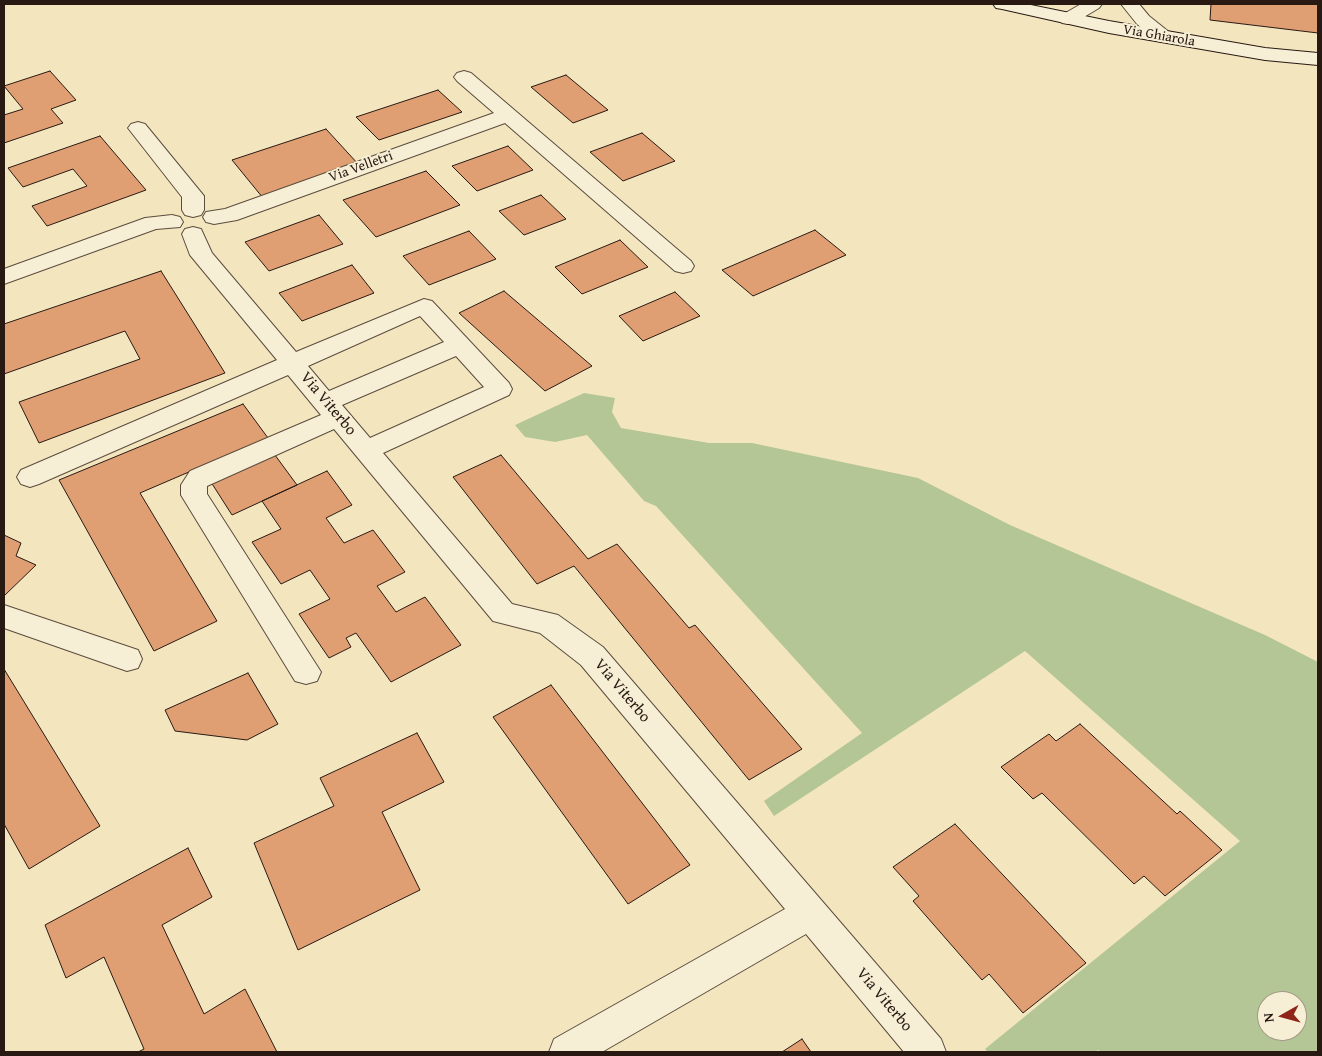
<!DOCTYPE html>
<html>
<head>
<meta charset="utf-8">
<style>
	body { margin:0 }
	#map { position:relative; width:1322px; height:1056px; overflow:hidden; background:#f3e6be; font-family:"Gentium Book Plus",serif }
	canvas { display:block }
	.frame { position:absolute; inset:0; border:5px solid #281913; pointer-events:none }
	.north { position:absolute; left:1257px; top:991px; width:50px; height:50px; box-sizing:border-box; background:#f7efd5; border:1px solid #a49987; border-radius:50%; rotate:263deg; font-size:14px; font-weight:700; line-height:20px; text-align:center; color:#281913 }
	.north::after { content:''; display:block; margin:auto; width:18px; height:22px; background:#8f2418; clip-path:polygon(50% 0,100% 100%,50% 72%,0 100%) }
</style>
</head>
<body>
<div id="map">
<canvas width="1322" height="1056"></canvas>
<div class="frame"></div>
<div class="north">N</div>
</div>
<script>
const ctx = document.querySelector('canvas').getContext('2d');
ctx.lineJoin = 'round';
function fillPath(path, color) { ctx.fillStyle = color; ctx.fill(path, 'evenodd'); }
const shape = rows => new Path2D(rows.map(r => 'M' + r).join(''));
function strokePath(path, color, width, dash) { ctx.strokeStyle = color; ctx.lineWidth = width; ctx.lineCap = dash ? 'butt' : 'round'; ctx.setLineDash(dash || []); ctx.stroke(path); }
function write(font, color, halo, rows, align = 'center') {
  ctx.font = font + ' "Gentium Book Plus",serif'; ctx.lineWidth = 4; ctx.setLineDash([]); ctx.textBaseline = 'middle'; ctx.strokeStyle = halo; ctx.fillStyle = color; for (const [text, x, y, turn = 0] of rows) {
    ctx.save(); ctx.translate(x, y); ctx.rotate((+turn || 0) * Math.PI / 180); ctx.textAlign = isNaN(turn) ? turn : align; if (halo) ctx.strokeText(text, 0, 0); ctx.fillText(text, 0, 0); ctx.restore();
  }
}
const green = shape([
	[584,393,615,398,612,412,621,428,709,443,752,443,918,478,1010,525,1265,635,1318,662,1318,1052,1101,1052,1098,1050,1095,1052,988,1052,985,1049,1240,841,1025,651,774,816,764,801,862,733,656,506,644,501,587,435,555,442,525,437,515,425],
	[1267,1001,1297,1001,1297,1031,1267,1031]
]);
const building = shape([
	[1211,4,1318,4,1318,33,1210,20,1211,4],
	[50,71,76,100,51,109,63,123,4,143,4,115,23,109,4,86,50,71],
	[566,75,608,110,573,123,531,87,566,75],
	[438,90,462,112,379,140,356,117,438,90],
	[326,129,359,165,263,198,232,160,326,129],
	[642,133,675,161,623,181,590,152,642,133],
	[100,136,146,190,47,226,32,206,87,186,73,169,23,187,8,168,100,136],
	[508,146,533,170,477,191,452,166,508,146],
	[426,171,460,205,376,237,343,200,426,171],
	[541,195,566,219,524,235,499,211,541,195],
	[319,215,343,244,269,271,245,242,319,215],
	[815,230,846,255,753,296,722,270,815,230],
	[469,231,496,259,429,285,403,256,469,231],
	[620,240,648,267,582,294,555,267,620,240],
	[352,265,374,293,302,321,279,293,352,265],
	[161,271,225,373,39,443,19,402,140,359,125,331,4,374,4,324,161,271],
	[504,291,592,366,545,391,459,313,504,291],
	[675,292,700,316,643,341,619,316,675,292],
	[243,404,268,438,140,493,217,621,154,651,59,480,243,404],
	[272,451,297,485,232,515,209,479,272,451],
	[501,455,588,559,617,544,689,628,695,625,802,749,749,780,574,566,537,584,453,477,501,455],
	[327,471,352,505,326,518,344,543,373,530,405,572,377,586,396,612,425,597,461,645,391,682,356,633,346,638,351,647,329,658,299,614,330,599,310,570,281,584,252,542,281,529,262,501,327,471],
	[4,535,21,543,16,556,36,565,4,596,4,535],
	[4,669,100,826,29,869,4,824,4,669],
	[248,673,278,724,247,740,175,731,165,710,248,673],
	[551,685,690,865,628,904,493,717,551,685],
	[1080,724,1177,814,1180,811,1222,850,1165,896,1144,876,1134,884,1042,793,1033,799,1001,767,1049,734,1056,741,1080,724],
	[417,733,444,782,382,812,420,890,298,950,254,843,334,806,320,778,417,733],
	[955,824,1086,963,1023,1013,989,974,982,980,913,901,919,896,893,867,955,824],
	[188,848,212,897,162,925,204,1014,245,989,277,1052,138,1052,144,1049,104,957,66,978,45,925,188,848],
	[802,1039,811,1052,782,1052,802,1039]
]);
const street = shape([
	[1081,4,1102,4,1099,8,1074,23,1068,24,1062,23,1059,19,1062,15,1081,4],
	[1121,4,1139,4,1149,16,1169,32,1171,36,1169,40,1162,42,1155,40,1137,24,1121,4],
	[464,71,471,73,691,261,694,266,691,271,683,273,675,271,505,123,237,220,214,224,206,222,203,217,206,212,225,209,494,113,457,81,454,77,457,73,464,71],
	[138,122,145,124,204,196,204,210,201,215,193,217,185,215,182,210,182,197,128,128,131,124,138,122],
	[172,215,180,217,183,222,180,227,156,229,4,284,4,269,145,218,172,215],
	[193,227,201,229,212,253,296,352,424,299,432,301,509,383,512,389,509,395,383,453,512,604,558,615,603,647,941,1039,946,1052,904,1052,806,934,602,1052,549,1052,554,1039,785,909,581,665,540,633,493,621,334,429,207,486,207,494,321,672,317,681,306,684,295,681,181,495,181,485,190,471,321,415,288,375,39,484,30,487,21,484,17,477,21,470,277,360,190,255,182,234,185,229,193,227],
	[420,316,444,342,329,391,308,366,420,316],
	[456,356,484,387,370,438,342,405,456,356],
	[4,605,138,650,142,659,138,668,127,671,4,628,4,605]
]);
const secondary = shape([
	[993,4,1026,4,1109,21,1265,48,1318,53,1318,65,1265,60,1109,33,1002,9,996,8,993,4]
]);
const farStreetnames = [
	["Via Ghiarola",1159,36,10],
	["Via Velletri",361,167,-20]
];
const streetNames = [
	["Via Viterbo",328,404,50],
	["Via Viterbo",622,691,50],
	["Via Viterbo",884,1000,50]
];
fillPath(green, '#b4c696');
fillPath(building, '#e09f73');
strokePath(building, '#281913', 1);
strokePath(street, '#5b4c3e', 2);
strokePath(secondary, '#281913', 2);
fillPath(street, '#f7efd5');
fillPath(secondary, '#f7efd5');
write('14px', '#281913', '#f7efd5', farStreetnames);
write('16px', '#281913', '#f7efd5', streetNames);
</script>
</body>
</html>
